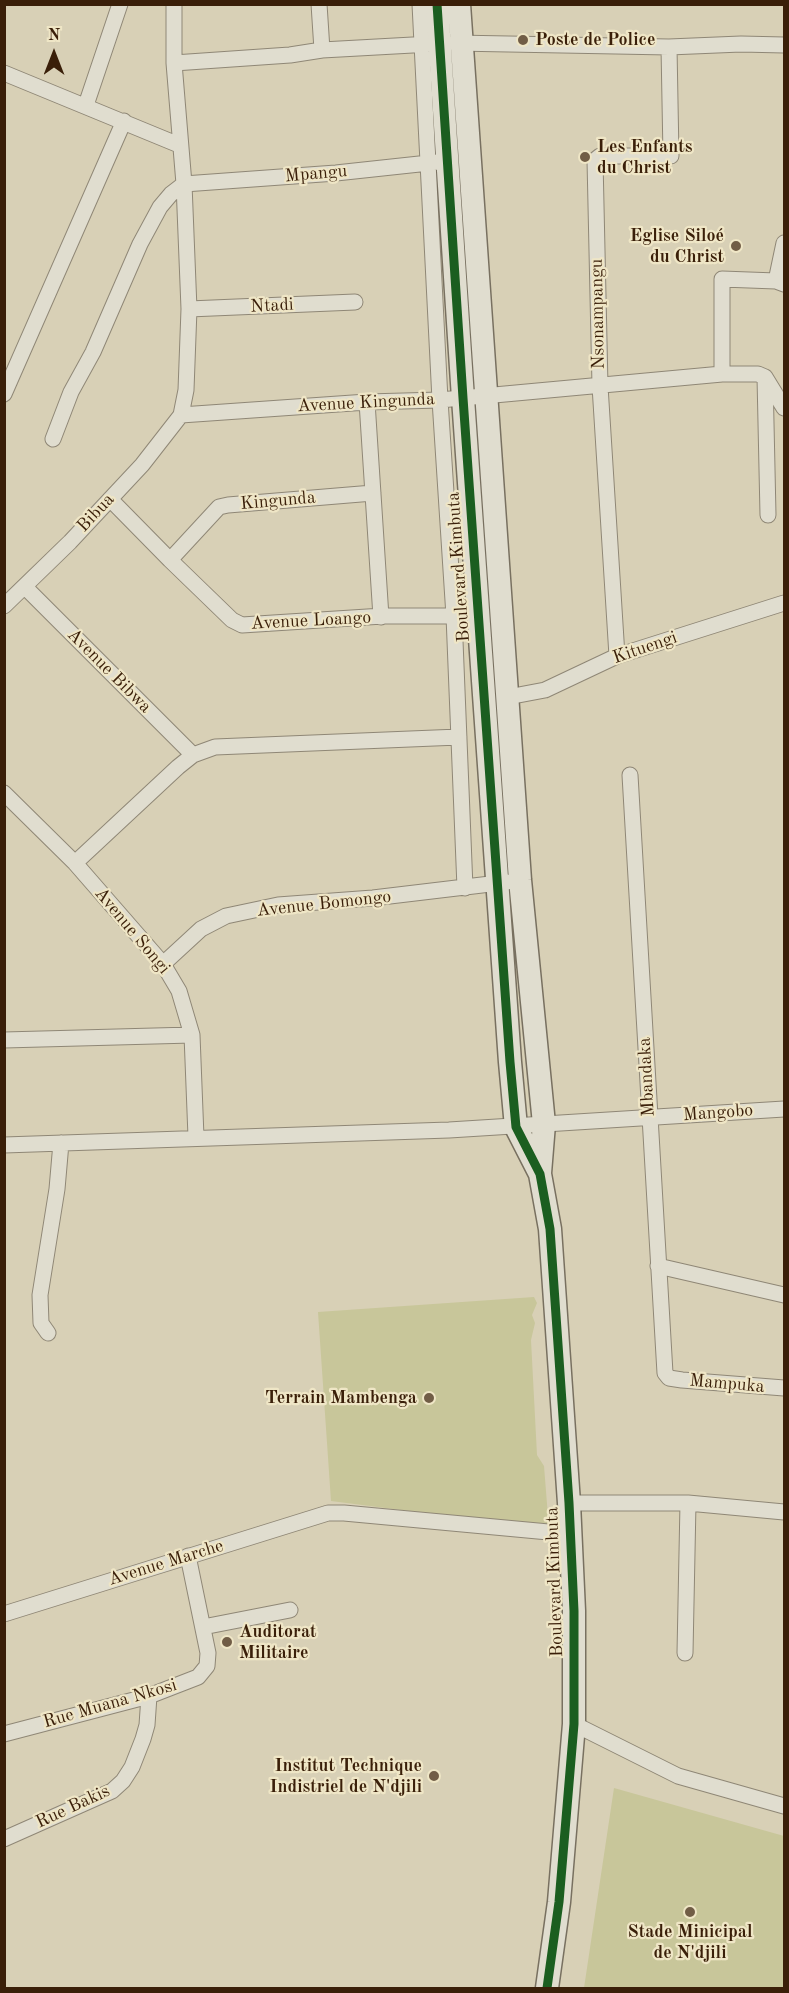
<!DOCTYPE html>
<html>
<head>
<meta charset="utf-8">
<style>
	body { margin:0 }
	#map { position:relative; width:789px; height:1993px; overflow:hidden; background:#d8d0b6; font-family:"Old Standard TT",serif }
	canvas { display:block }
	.frame { position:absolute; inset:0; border:6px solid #3a1f09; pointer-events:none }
	.north { position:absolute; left:24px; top:24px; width:60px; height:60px; -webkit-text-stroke:4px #efe6c6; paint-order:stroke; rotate:0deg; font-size:16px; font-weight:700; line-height:24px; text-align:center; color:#3a1f09 }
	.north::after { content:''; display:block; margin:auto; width:21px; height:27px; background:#3a1f09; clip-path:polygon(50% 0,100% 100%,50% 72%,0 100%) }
</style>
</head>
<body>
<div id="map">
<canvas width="789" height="1993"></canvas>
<div class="frame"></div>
<div class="north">N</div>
</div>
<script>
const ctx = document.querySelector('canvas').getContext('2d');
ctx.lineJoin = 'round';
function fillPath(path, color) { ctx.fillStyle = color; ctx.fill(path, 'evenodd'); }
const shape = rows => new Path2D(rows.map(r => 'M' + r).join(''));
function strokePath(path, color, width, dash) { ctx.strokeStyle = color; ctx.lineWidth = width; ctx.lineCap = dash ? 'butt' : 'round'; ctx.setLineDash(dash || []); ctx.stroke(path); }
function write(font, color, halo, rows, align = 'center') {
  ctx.font = font + ' "Old Standard TT",serif'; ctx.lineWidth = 4.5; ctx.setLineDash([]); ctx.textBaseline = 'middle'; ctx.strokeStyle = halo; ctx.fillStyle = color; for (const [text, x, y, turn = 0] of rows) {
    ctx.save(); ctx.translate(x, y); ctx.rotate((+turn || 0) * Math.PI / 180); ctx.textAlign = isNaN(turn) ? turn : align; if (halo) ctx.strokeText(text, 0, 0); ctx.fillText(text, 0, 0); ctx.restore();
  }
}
const green = shape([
	[534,1297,537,1303,532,1315,535,1323,531,1340,537,1455,544,1466,549,1529,331,1501,318,1312],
	[614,1788,784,1836,784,1988,584,1988]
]);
const street = shape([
	[319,4,322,50],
	[420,4,440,400,454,616,465,888],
	[455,43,669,47,741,44,784,45],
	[174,63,290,55,322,50,431,44],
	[4,73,179,145],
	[86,105,120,4],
	[776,281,784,243],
	[189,309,355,302],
	[722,374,722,279,776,281,784,284],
	[765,377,768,515],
	[765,377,784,408],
	[4,394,124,121],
	[367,402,381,617],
	[181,415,367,402,440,400,722,374,758,374,765,377],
	[53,439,71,392,93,352,140,244,160,207,171,194,184,184,336,173,438,162],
	[110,499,170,560,232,620,242,625,383,616,454,616],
	[170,560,219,507,228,505,373,493],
	[25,587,193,755],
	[4,606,70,542,142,465,181,415,186,390,189,309,184,184,174,63,174,4],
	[617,656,600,386,595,160,600,156,671,156,669,47],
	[508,697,545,690,617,656,784,603],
	[630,775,665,1373,669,1378,682,1380,784,1388],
	[4,793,75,863,163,964,179,991,192,1035,196,1137],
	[75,863,178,767,193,755,215,747,459,737],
	[163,964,201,929,226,916,278,905,373,898,507,882],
	[4,1040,192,1035],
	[4,1145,449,1130,784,1109],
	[658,1266,784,1295],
	[48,1333,41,1323,40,1295,57,1189,61,1143],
	[569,1503,688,1503,784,1512],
	[4,1614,328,1513,344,1513,570,1534],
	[203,1627,290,1610],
	[685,1653,688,1503],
	[574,1724,678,1776,784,1806],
	[4,1734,149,1696,198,1677,207,1666,208,1653,188,1556],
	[4,1839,112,1791,123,1781,132,1767,143,1739,147,1725,149,1696]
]);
const secondary = shape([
	[437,4,463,398,510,1062,516,1127,540,1174,550,1229,569,1503,574,1611,574,1724,559,1902,547,1988],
	[459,4,520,880,544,1124,540,1173]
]);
const cycleway = shape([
	[437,4,463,398,510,1062,516,1127,540,1174,550,1229,569,1503,574,1611,574,1724,559,1902,547,1988]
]);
const markers = [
	[523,40,6,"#715d46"],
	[585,157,6,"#715d46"],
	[736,246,6,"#715d46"],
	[429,1398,6,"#715d46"],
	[227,1642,6,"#715d46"],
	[434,1776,6,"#715d46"],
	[690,1912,6,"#715d46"]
];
const poiNames = [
	["Poste de Police",535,40],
	["Les Enfants",597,147],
	["du Christ",597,168],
	["Eglise Siloé",724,236,"right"],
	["du Christ",724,257,"right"],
	["Terrain Mambenga",417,1398,"right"],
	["Auditorat",239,1632],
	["Militaire",239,1653],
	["Institut Technique",422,1766,"right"],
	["Indistriel de N'djili",422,1787,"right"],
	["Stade Minicipal",690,1932,"center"],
	["de N'djili",690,1953,"center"]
];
const streetNames = [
	["Mpangu",316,174,-5],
	["Ntadi",272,306,-3],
	["Nsonampangu",598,314,-91],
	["Avenue Kingunda",366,403,-3],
	["Kingunda",278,501,-5],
	["Bibua",96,513,-47],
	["Boulevard Kimbuta",459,567,-94],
	["Avenue Loango",311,621,-3],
	["Kituengi",645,648,-19],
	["Avenue Bibwa",109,671,45],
	["Avenue Bomongo",324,904,-6],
	["Avenue Songi",132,931,50],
	["Mbandaka",647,1077,-93],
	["Mangobo",718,1113,-4],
	["Mampuka",727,1384,5],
	["Avenue Marche",166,1563,-17],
	["Boulevard Kimbuta",555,1582,-92],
	["Rue Muana Nkosi",110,1704,-16],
	["Rue Bakis",73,1807,-25]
];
fillPath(green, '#c8c69a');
strokePath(street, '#8f8776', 17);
strokePath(secondary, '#787060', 25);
strokePath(street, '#e0ddcf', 15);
strokePath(secondary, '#e0ddcf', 22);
strokePath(cycleway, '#1b5e20', 9);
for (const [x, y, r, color] of markers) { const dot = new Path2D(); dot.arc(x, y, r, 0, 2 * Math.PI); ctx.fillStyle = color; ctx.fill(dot); strokePath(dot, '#efe6c6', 2); }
write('bold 18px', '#3a1f09', '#efe6c6', poiNames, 'left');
write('18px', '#3a1f09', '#efe6c6', streetNames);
</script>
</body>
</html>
